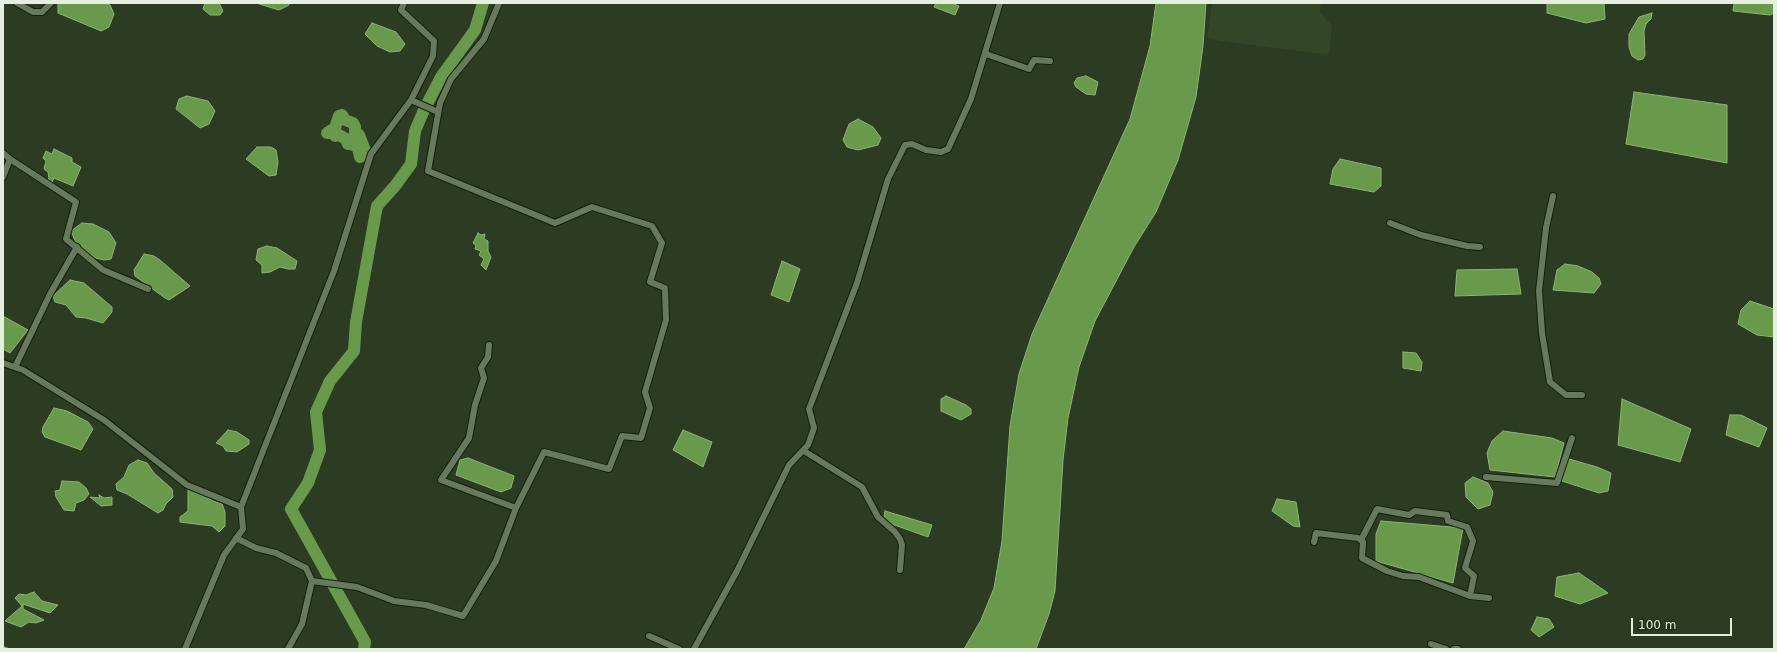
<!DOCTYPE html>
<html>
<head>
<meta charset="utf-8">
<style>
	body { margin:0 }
	#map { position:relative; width:1777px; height:652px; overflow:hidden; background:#2b3c22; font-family:"DejaVu Sans",sans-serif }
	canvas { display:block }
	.frame { position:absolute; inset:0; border:4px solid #e5efdf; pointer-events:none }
	.scale { position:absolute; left:1631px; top:618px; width:101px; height:18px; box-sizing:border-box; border:2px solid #e5efdf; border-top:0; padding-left:5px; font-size:12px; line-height:14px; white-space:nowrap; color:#e5efdf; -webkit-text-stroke:3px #213118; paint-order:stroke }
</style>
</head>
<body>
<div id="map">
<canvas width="1777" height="652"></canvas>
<div class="frame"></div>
<div class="scale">100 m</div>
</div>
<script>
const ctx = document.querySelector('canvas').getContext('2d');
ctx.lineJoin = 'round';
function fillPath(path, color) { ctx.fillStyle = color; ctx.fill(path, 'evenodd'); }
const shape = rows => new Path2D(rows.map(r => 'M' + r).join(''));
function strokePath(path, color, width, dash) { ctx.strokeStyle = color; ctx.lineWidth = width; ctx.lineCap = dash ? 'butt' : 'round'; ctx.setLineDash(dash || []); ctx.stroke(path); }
const built = shape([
	[1212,3,1321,3,1320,12,1332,26,1329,55,1207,39]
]);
const water = shape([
	[58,3,104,3,110,5,114,14,109,27,101,31,58,13,58,3],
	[205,3,219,3,223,11,220,15,210,15,203,9,205,3],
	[256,3,289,3,289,5,279,10,256,3],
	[936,3,951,3,959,6,955,15,934,7,936,3],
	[1156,3,1206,3,1203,46,1196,97,1178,160,1156,212,1134,247,1095,321,1079,367,1068,418,1063,460,1055,591,1049,614,1036,649,964,649,981,620,994,588,1002,541,1010,426,1019,374,1032,334,1130,119,1150,46,1156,3],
	[1547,3,1604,3,1605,19,1586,23,1547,13,1547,3],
	[1734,3,1774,3,1774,13,1770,15,1733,11,1734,3],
	[1652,13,1651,19,1646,24,1644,31,1645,55,1643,59,1638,60,1632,56,1629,47,1629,34,1639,17,1652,13],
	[372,23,396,32,405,44,400,51,390,52,377,46,365,34,372,23],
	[1086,76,1098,82,1095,95,1086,94,1076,87,1074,83,1077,78,1086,76],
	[1634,92,1727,105,1727,163,1626,144,1634,92],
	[187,96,208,101,215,111,209,124,200,128,176,109,179,99,187,96],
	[858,119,873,127,881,138,878,145,858,150,847,147,843,140,849,124,858,119],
	[257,147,271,147,276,150,278,162,276,175,269,176,246,159,257,147],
	[54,149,72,158,72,162,81,167,73,186,54,178,52,182,47,180,49,178,48,172,44,169,46,161,43,158,46,151,52,154,54,149],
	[1340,159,1381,168,1381,186,1374,192,1330,184,1333,169,1340,159],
	[82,223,93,224,109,232,116,243,111,259,104,260,95,258,76,243,71,231,82,223],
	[478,233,481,235,485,234,484,239,488,241,488,251,491,257,486,270,481,265,484,259,479,255,481,251,475,249,476,245,473,243,478,233],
	[267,246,277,248,297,261,295,269,288,269,280,267,270,272,262,273,262,265,256,260,258,249,267,246],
	[144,254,154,256,160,260,190,286,169,300,165,298,135,276,134,270,144,254],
	[782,261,800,269,789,302,771,295,782,261],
	[1565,264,1578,266,1592,272,1599,278,1601,284,1594,293,1553,290,1557,270,1565,264],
	[1517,269,1521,294,1455,296,1457,270,1517,269],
	[70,280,84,283,112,307,112,312,103,323,86,318,76,317,66,305,55,302,53,296,70,280],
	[1750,301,1774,309,1774,337,1757,335,1738,324,1741,310,1750,301],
	[3,316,28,330,10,353,3,349,3,316],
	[1403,352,1416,353,1422,362,1421,371,1403,368,1403,352],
	[946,396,966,405,971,409,971,414,961,420,941,411,941,399,946,396],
	[1622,399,1691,429,1680,462,1618,445,1622,399],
	[54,408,67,411,88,422,93,429,81,450,45,437,42,432,43,427,54,408],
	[1730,415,1741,415,1767,428,1759,447,1726,435,1730,415],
	[228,430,237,432,249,440,249,444,237,452,226,451,223,446,216,443,228,430],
	[683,430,712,442,703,467,673,450,683,430],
	[1503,431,1552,438,1564,443,1555,477,1490,470,1487,453,1492,441,1503,431],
	[468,458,514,476,511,488,501,492,456,475,460,460,468,458],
	[1569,459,1597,467,1611,473,1608,491,1599,493,1562,481,1567,461,1569,459],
	[138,460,147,463,154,473,172,489,173,497,166,504,163,510,158,513,127,494,117,490,116,484,124,477,129,465,138,460],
	[1473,477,1488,483,1493,492,1490,505,1478,509,1466,497,1465,483,1473,477],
	[62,481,79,482,86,488,89,494,84,500,76,503,74,511,64,510,56,497,55,491,60,490,62,481],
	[188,489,199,492,213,501,222,504,225,512,225,526,219,532,212,526,180,522,180,517,188,511,188,489],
	[99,495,104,498,112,497,112,505,101,506,90,497,100,498,99,495],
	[1277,499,1296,502,1300,527,1293,526,1272,511,1277,499],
	[885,511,932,525,928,537,889,523,884,518,885,511],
	[1381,521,1463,528,1453,583,1376,561,1376,534,1381,521],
	[1579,573,1608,593,1580,604,1555,596,1557,577,1579,573],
	[34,592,42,601,58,605,50,613,23,604,23,609,44,620,36,623,29,622,21,627,5,621,22,606,15,598,19,594,26,595,34,592],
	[1537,617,1549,619,1554,627,1539,637,1531,630,1537,617]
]);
const stream = shape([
	[3,647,8,649]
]);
const river = shape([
	[342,115,345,120,353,123,355,127,355,136,359,135,366,153,360,157,358,148,352,144,348,144,346,139,339,135,335,136,333,133,327,133,335,128,339,116,342,115],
	[364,649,365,642,291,509,308,483,320,450,316,412,330,381,354,351,356,322,377,206,395,186,411,164,415,131,424,110,441,77,475,30,483,3]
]);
const minor = shape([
	[17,3,33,12,42,12,51,3],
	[986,54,1029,69,1034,60,1050,61],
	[411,100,438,112],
	[3,153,10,159,3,177],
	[10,159,76,202,66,239,103,270,148,289],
	[1553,196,1546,228,1539,291,1542,333,1550,382,1566,395,1582,395],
	[1390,223,1421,235,1467,246,1480,247],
	[489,345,488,357,481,368,484,378,475,405,469,438,441,480,516,508],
	[3,363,23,370,104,420,187,485,241,507],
	[15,367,50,294,77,247],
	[804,451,862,487,878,517,895,532,900,539,902,545,900,570],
	[1486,477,1557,483,1572,438],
	[236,538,256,548,276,553,306,568,312,581,357,587,394,601,426,605,463,616,496,561,516,508,544,452,609,469,622,436,641,438,650,408,645,392,666,320,665,288,650,282,662,243,652,226,592,207,555,223,428,171,440,103,451,79,484,39,499,3],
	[1361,540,1377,509,1409,515,1415,511,1447,515,1448,521,1467,527,1473,541,1465,568,1474,576,1470,596],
	[1314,542,1316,533,1358,538,1363,542,1362,558,1387,571,1403,576,1419,577,1470,596,1489,598],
	[649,636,679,649],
	[1431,644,1446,649],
	[185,649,224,555,243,529,241,507,334,271,371,154,411,100,433,56,434,41,401,10,404,3],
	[288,649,302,624,312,581],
	[694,649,737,571,789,465,808,445,814,428,809,409,857,283,888,179,905,145,912,144,926,150,941,152,948,149,971,99,1000,3],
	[1454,649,1458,649]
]);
fillPath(built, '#334627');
fillPath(water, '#69994b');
strokePath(water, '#8eb377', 1);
strokePath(stream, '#8eb377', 2);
strokePath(river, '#69994b', 12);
strokePath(minor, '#13220a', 8);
strokePath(minor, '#687a5e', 6);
</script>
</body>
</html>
